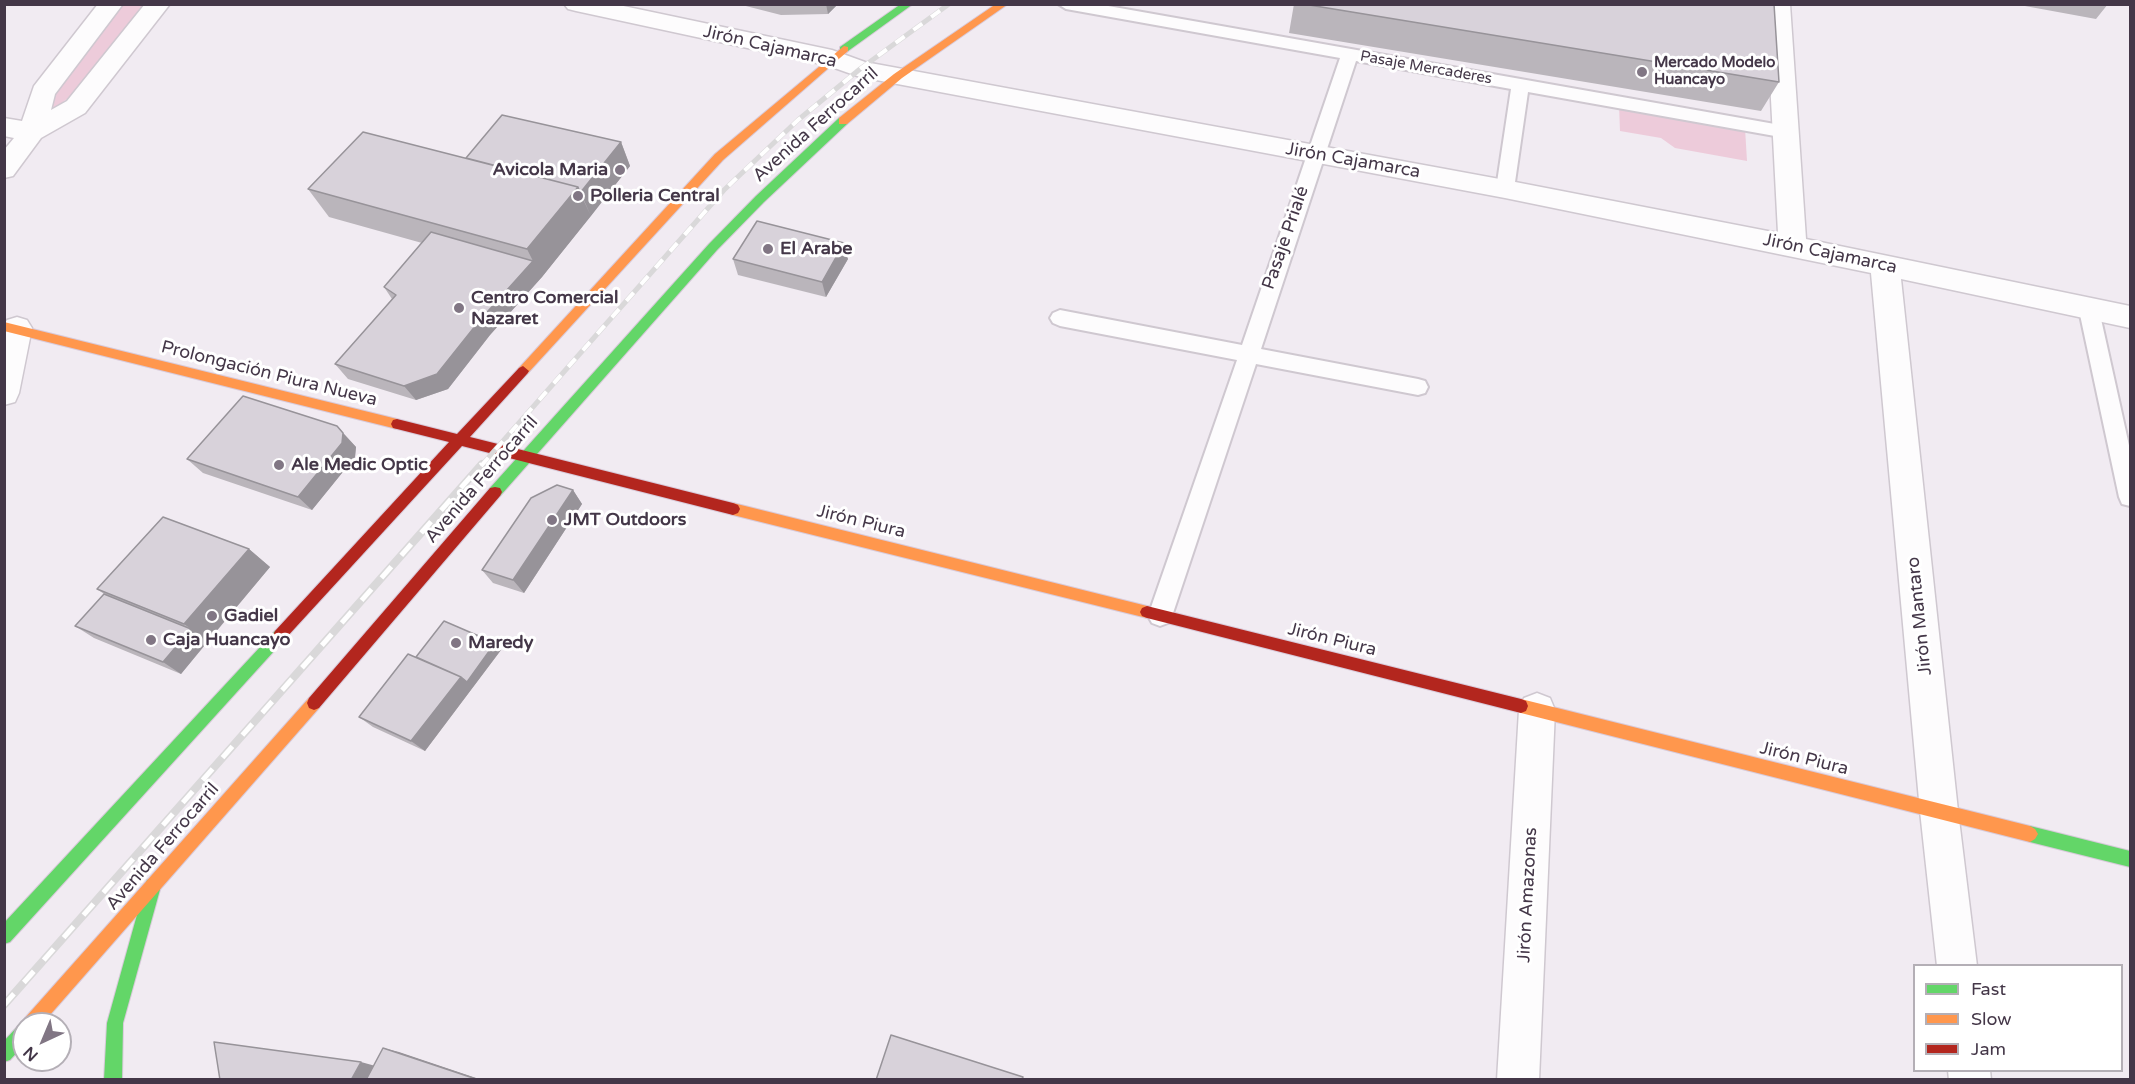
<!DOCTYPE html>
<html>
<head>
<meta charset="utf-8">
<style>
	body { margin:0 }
	#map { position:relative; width:2135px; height:1084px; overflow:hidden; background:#f1ebf2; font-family:"Varela Round",sans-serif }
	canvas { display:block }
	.frame { position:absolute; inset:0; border:6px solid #443748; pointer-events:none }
	.legend { position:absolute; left:1913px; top:964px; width:210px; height:108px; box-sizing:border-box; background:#fff; border:2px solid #b4afb6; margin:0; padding:8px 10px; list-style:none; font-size:18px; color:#443748 }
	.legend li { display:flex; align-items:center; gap:12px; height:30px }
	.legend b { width:30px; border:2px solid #b4afb6 }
	.north { position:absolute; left:12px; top:1012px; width:60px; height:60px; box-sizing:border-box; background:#fff; border:2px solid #b4afb6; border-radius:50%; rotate:224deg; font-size:16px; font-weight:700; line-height:24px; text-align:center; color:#443748 }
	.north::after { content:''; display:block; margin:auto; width:21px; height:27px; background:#817684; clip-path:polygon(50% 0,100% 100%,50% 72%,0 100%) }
</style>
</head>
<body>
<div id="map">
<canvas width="2135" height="1084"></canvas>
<div class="frame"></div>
<ul class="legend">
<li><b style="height:8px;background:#63d668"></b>Fast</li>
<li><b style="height:8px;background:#ff974d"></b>Slow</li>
<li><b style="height:8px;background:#b3261e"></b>Jam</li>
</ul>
<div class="north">N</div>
</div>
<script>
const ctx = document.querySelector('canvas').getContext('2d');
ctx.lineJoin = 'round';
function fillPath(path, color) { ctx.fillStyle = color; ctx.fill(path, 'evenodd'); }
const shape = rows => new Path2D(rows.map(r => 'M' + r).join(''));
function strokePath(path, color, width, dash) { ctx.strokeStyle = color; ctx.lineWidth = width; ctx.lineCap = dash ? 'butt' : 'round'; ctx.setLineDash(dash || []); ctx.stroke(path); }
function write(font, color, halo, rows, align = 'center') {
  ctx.font = font + ' "Varela Round",sans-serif'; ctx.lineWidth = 6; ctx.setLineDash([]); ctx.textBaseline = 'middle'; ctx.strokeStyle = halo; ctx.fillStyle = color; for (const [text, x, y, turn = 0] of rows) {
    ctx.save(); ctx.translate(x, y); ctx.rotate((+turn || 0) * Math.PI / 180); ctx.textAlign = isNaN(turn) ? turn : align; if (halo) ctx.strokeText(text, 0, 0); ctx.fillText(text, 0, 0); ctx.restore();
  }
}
const green = shape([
	[121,5,151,5,83,87,51,111,43,113,49,91],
	[1619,105,1745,128,1747,161,1675,148,1661,138,1620,131]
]);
const lane = shape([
	[1058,4,1097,4,1786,126,1792,128,1795,132,1792,136,1786,138,1528,92,1514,189,1512,194,1505,195,1498,194,1496,189,1511,89,1356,61,1261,349,1418,379,1425,381,1428,387,1425,393,1418,395,1256,364,1172,616,1168,623,1160,626,1152,623,1148,616,1237,360,1060,326,1053,323,1050,318,1053,313,1060,310,1242,345,1340,58,1066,9,1058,4],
	[2089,303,2096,305,2099,310,2130,450,2130,506,2122,504,2119,497,2079,310,2082,305,2089,303]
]);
const street = shape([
	[98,4,123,4,55,94,51,110,67,101,145,4,170,4,85,113,41,138,13,176,4,178,4,150,14,138,4,136,4,118,22,121,34,86,98,4],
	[564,4,614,4,832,50,865,62,1505,180,1778,233,1766,4,1790,4,1806,239,2130,306,2130,328,1901,279,1958,811,1977,966,1937,966,1920,811,1871,273,1505,198,860,77,826,65,576,11,568,9,564,4],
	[17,317,27,320,32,328,19,393,15,402,4,405,4,324,7,320,17,317],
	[1537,693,1550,698,1555,710,1539,1080,1497,1080,1519,710,1524,698,1537,693],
	[1948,1070,1990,1070,1991,1080,1949,1080,1948,1070]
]);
const fast = shape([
	[901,4,913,4,848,51,840,51,840,47,901,4],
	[843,117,848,121,847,124,764,202,717,250,500,496,490,496,488,492,490,488,709,244,756,196,839,118,843,117],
	[280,629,285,631,287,635,285,639,10,942,4,944,4,923,275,631,280,629],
	[2030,826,2130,851,2130,867,2030,842,2025,839,2022,834,2025,829,2030,826],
	[153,878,159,880,161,886,123,1023,122,1080,104,1080,107,1023,145,886,147,880,153,878],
	[24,1024,24,1045,10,1060,4,1062,4,1041,18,1026,24,1024]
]);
const slow = shape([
	[996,4,1008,4,902,78,847,124,839,124,839,118,894,74,996,4],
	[844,46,848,47,848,51,723,160,527,374,519,374,517,371,519,368,715,154,844,46],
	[4,322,397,419,403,424,397,429,4,331,4,322],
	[733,503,1147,606,1152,608,1154,612,1152,616,1147,618,733,515,728,513,726,509,728,505,733,503],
	[314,696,319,698,321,703,319,708,42,1024,24,1024,24,1027,23,1024,25,1018,309,698,314,696],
	[1521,699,2030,826,2035,829,2038,834,2035,839,2030,842,1521,713,1516,711,1514,706,1516,701,1521,699]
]);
const jam = shape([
	[523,366,529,371,527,374,470,437,733,503,738,505,740,509,738,513,733,515,462,446,285,639,280,641,275,639,273,635,275,631,449,442,393,428,391,424,393,420,397,419,457,434,519,368,523,366],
	[495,487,500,488,502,492,500,496,319,708,314,710,309,708,307,703,309,698,490,488,495,487],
	[1147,606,1521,699,1526,701,1528,706,1526,711,1521,713,1147,618,1142,616,1140,612,1142,608,1147,606]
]);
const railFar1 = shape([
	[481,466,724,190,798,120,860,69,949,4]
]);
const rail = shape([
	[4,1005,482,464]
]);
const wall = shape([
	[738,4,838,4,828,14,781,15],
	[1294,4,1774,4,1779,82,1761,111,1289,33],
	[2014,4,2108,4,2096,19],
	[621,142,630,166,542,277,490,335,448,389,416,400,348,379,335,364,392,299,384,287,422,243,329,217,308,189,466,158],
	[733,259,848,259,826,297,738,275],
	[337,426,356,447,355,457,312,510,203,473,187,459],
	[573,490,582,504,524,593,493,583,482,570],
	[249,549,270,567,181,674,94,638,75,626,104,594,97,589],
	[495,643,501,650,425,751,373,727,359,717,416,657]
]);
const shadedWall = shape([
	[826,4,838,4,828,14],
	[621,142,630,166,591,216,580,193],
	[578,187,591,216,542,277,490,335,448,389,416,400,404,386,480,320,533,261,527,249],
	[844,243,848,259,826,297,822,282],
	[343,433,356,447,355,457,312,510,298,497],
	[573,490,582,504,524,593,513,580],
	[249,549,270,567,208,641,184,624],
	[191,629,208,641,181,674,163,662],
	[495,643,501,650,425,751,411,741,461,677],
	[383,1048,399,1052,482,1080,479,1080],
	[361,1062,390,1070,385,1080,351,1080]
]);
const building = shape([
	[1303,4,1774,4,1779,82,1303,4],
	[502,115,621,142,580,193,578,187,466,158,502,115],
	[363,132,578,187,527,249,308,189,363,132],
	[757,221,844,243,822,282,733,259,757,221],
	[431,232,533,261,480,320,437,374,404,386,335,364,396,295,384,287,431,232],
	[243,396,337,426,343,433,342,443,298,497,187,459,243,396],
	[557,485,573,490,513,580,482,570,531,498,557,485],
	[163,517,249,549,184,624,97,589,163,517],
	[104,594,191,629,163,662,75,626,104,594],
	[444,621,495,643,467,682,461,677,416,657,444,621],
	[408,654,461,677,411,741,359,717,408,654],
	[891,1035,1023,1077,1022,1080,876,1080,891,1035],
	[214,1042,361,1062,351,1080,220,1080,214,1042],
	[383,1048,479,1080,366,1080,383,1048]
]);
const markers = [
	[1642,72,6,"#817684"],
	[620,170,6,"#817684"],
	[578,196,6,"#817684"],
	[768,249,6,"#817684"],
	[459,308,6,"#817684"],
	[279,465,6,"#817684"],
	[552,520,6,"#817684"],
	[212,616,6,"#817684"],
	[151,640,6,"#817684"],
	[456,643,6,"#817684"]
];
const farPoinames = [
	["Mercado Modelo",1654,63],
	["Huancayo",1654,80]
];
const farStreetnames = [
	["Pasaje Mercaderes",1426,68,10]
];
const streetNames = [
	["Jirón Cajamarca",770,47,13],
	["Avenida Ferrocarril",816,125,-42],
	["Jirón Cajamarca",1353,161,10],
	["Pasaje Prialé",1286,238,-71],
	["Jirón Cajamarca",1830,254,12],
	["Prolongación Piura Nueva",269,374,14],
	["Avenida Ferrocarril",482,480,-49],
	["Jirón Piura",861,522,14],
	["Jirón Mantaro",1920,616,-96],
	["Jirón Piura",1332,640,14],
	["Jirón Piura",1804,759,14],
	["Avenida Ferrocarril",163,847,-49],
	["Jirón Amazonas",1528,895,-87]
];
const poiNames = [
	["Avicola Maria",608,170,"right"],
	["Polleria Central",590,196],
	["El Arabe",780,249],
	["Centro Comercial",471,298],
	["Nazaret",471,319],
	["Ale Medic Optic",291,465],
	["JMT Outdoors",564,520],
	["Gadiel",224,616],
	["Caja Huancayo",163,640],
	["Maredy",468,643]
];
fillPath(green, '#edcbda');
strokePath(lane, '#cfc8d0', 4);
strokePath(street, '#cfc8d0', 3);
strokePath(fast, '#d8cada', 2);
strokePath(slow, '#d8cada', 2);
strokePath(jam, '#d8cada', 2);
fillPath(lane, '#fdfcfd');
fillPath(street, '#fdfcfd');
fillPath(fast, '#63d668');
fillPath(slow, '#ff974d');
fillPath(jam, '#b3261e');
strokePath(railFar1, '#d9d8d9', 5);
strokePath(rail, '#d9d8d9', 8);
strokePath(railFar1, '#fff', 4, [11]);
strokePath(rail, '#fff', 5, [15]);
fillPath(wall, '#bab5bb');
fillPath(shadedWall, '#979399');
fillPath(building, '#d8d2da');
strokePath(building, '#979399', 1.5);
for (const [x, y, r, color] of markers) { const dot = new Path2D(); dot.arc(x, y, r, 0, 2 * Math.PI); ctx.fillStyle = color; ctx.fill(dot); strokePath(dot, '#fff', 2); }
write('bold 15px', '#443748', '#fff', farPoinames, 'left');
write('15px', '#443748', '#fff', farStreetnames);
write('18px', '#443748', '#fff', streetNames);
write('bold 18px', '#443748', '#fff', poiNames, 'left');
</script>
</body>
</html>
